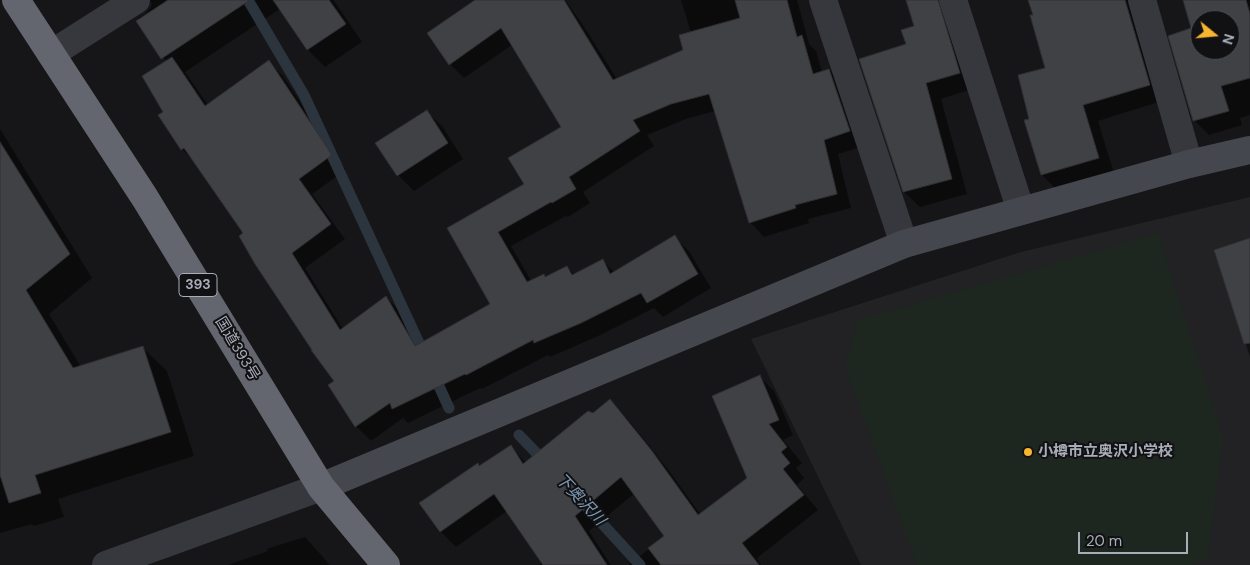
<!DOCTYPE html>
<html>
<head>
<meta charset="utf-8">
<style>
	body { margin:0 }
	#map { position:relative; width:1250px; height:565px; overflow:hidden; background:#161618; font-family:"DM Sans",sans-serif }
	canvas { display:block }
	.north { position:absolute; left:1190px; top:10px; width:50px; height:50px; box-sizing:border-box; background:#111113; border:1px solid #4d4f55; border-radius:50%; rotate:107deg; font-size:14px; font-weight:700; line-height:20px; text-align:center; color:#a8adb9 }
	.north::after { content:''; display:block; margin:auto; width:18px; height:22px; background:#f8b62f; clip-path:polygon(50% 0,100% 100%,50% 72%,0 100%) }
	.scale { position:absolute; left:1078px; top:532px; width:110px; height:22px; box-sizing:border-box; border:2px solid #a8adb9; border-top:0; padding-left:6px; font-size:15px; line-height:18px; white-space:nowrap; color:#a8adb9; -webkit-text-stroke:4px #111113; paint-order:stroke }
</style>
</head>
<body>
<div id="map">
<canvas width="1250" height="565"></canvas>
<div class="north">N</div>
<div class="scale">20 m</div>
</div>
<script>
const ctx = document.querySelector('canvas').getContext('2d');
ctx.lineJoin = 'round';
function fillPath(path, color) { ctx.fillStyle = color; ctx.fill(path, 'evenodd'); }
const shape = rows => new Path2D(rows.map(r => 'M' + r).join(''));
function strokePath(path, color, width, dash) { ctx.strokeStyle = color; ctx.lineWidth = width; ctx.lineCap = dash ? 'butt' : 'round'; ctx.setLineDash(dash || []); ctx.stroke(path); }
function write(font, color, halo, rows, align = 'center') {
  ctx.font = font + ' "DM Sans","Noto Sans JP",sans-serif'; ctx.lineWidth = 4; ctx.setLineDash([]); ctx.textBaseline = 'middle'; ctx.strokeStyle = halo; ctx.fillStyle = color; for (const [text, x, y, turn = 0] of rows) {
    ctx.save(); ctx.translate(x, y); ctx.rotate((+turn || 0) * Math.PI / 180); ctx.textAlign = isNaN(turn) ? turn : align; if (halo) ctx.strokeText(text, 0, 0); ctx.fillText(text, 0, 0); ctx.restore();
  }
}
const built = shape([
	[1250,197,1250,565,861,565,751,339,1021,252]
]);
const green = shape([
	[1158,233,1223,437,1208,558,1189,565,917,565,845,367,858,320]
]);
const shadow = shape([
	[118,0,333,0,335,2,362,42,325,67,308,50,280,9,185,72,208,105,268,62,283,76,346,170,312,194,345,239,305,268,343,329,386,298,401,312,419,345,492,305,449,228,525,184,563,127,512,45,464,78,450,64,477,0,565,0,583,25,617,79,684,51,691,33,681,0,797,0,809,44,816,51,822,72,829,70,844,85,864,146,838,154,851,208,808,219,809,223,764,237,750,222,715,111,686,119,647,135,654,146,583,192,590,203,568,217,566,216,511,246,532,282,544,276,546,278,567,267,575,275,603,261,615,273,674,237,689,251,711,288,663,317,654,308,596,337,550,357,548,355,482,389,480,388,408,423,403,418,371,441,356,426,329,385,336,381,245,233,196,164,182,149,159,116,164,112,167,62,137,19,145,14,151,7,152,2,145,4],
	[907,0,966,0,975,88,941,99,967,194,920,207,904,192,907,45,915,27],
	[1030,0,1133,0,1165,100,1098,121,1114,173,1057,190,1042,175,1026,121,1030,120,1047,69],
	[1185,0,1250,0,1250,115,1240,118,1242,125,1209,135,1194,120,1193,29],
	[1200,20,1230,20,1230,50,1200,50],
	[426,111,442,126,463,159,414,191,398,175,377,143],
	[0,129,92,278,49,314,81,367,143,348,167,371,194,456,58,499,64,517,34,526,32,524,0,533],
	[1250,239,1250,357,1215,251],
	[759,376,774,391,793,435,783,440,802,463,796,468,804,478,797,485,818,510,757,558,761,565,628,565,666,536,635,493,589,531,611,565,539,565,543,562,507,511,456,547,441,532,480,467,510,446,526,463,610,401,625,416,667,468,700,514,748,478],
	[305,537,330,565,228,565,268,551,266,549]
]);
const stream = shape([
	[248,0,304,95,425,356],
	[433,373,449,408],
	[519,435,546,463],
	[577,496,640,565]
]);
const building = shape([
	[168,0,250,0,161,59,136,21,168,0],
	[273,0,329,0,346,24,307,50,273,0],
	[475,0,564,0,613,80,683,50,679,35,740,18,735,0,787,0,797,37,802,35,813,74,829,69,850,131,824,140,837,194,795,205,796,208,749,223,709,94,671,104,633,120,640,131,569,177,576,189,552,203,551,202,498,232,527,282,544,274,545,277,567,266,572,275,603,259,610,274,675,235,698,274,647,303,641,293,581,323,534,343,533,340,466,375,465,374,392,409,390,403,355,427,328,385,334,381,311,350,312,350,255,264,239,236,243,233,184,148,181,150,158,115,163,112,142,76,172,57,205,106,269,60,332,155,299,179,331,224,292,253,340,330,386,296,415,346,490,304,447,228,524,184,508,158,561,127,501,28,449,65,427,33,475,0],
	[906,0,938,0,960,73,926,83,952,179,903,192,859,59,906,44,901,30,914,26,906,0],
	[1028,0,1125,0,1150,85,1083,105,1099,158,1041,175,1024,120,1029,119,1018,75,1045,68,1030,15,1033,15,1028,0],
	[1183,0,1246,0,1250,14,1250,78,1221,86,1229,111,1193,121,1168,36,1191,28,1183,0],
	[1200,20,1230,20,1230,50,1200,50,1200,20],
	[427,110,448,143,397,176,375,143,427,110],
	[0,142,70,254,26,290,73,368,143,346,171,432,35,475,41,493,9,503,0,475,0,142],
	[1250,238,1250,343,1244,344,1214,250,1250,238],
	[760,375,779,420,769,424,787,447,781,452,790,463,783,469,804,495,742,543,759,565,661,565,648,548,664,536,621,477,575,516,607,565,543,565,494,494,440,532,419,503,478,463,479,466,511,445,523,464,588,411,593,413,610,399,652,451,698,515,747,478,712,396,760,375]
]);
const street = shape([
	[823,0,904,244],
	[953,0,1021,211],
	[1142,0,1189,164],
	[51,54,136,0],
	[106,565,321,487]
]);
const secondary = shape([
	[321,487,904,244,1189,164,1250,150]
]);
const highway = shape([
	[16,0,145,198,321,487,386,565]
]);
const markers = [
	[1028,452,5,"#f8b62f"]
];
const shields = [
	[198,285,38]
];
const shieldNames = [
	["393",198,285]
];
const streetNames = [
	["国道393号",237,349,59]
];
const poiNames = [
	["小樽市立奥沢小学校",1038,452]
];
const waterNames = [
	["下奥沢川",580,500,47]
];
fillPath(built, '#222225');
fillPath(green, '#1e271f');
fillPath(shadow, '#0007');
strokePath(stream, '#2c353d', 11);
fillPath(building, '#404145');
strokePath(building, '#303034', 1);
strokePath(street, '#37383d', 28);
strokePath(secondary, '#45474e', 28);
strokePath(highway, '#63666f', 28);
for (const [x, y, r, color] of markers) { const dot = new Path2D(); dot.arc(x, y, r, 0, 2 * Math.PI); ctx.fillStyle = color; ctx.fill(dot); strokePath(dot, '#111113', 2); }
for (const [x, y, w] of shields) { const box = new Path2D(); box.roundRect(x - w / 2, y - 11.5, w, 23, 4); ctx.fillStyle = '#111113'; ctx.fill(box); strokePath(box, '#a8adb9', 1); }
write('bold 14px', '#a8adb9', null, shieldNames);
write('15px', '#a8adb9', '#111113', streetNames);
write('bold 15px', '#a8adb9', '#111113', poiNames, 'left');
write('italic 16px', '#7e9ab5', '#111113', waterNames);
</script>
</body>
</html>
